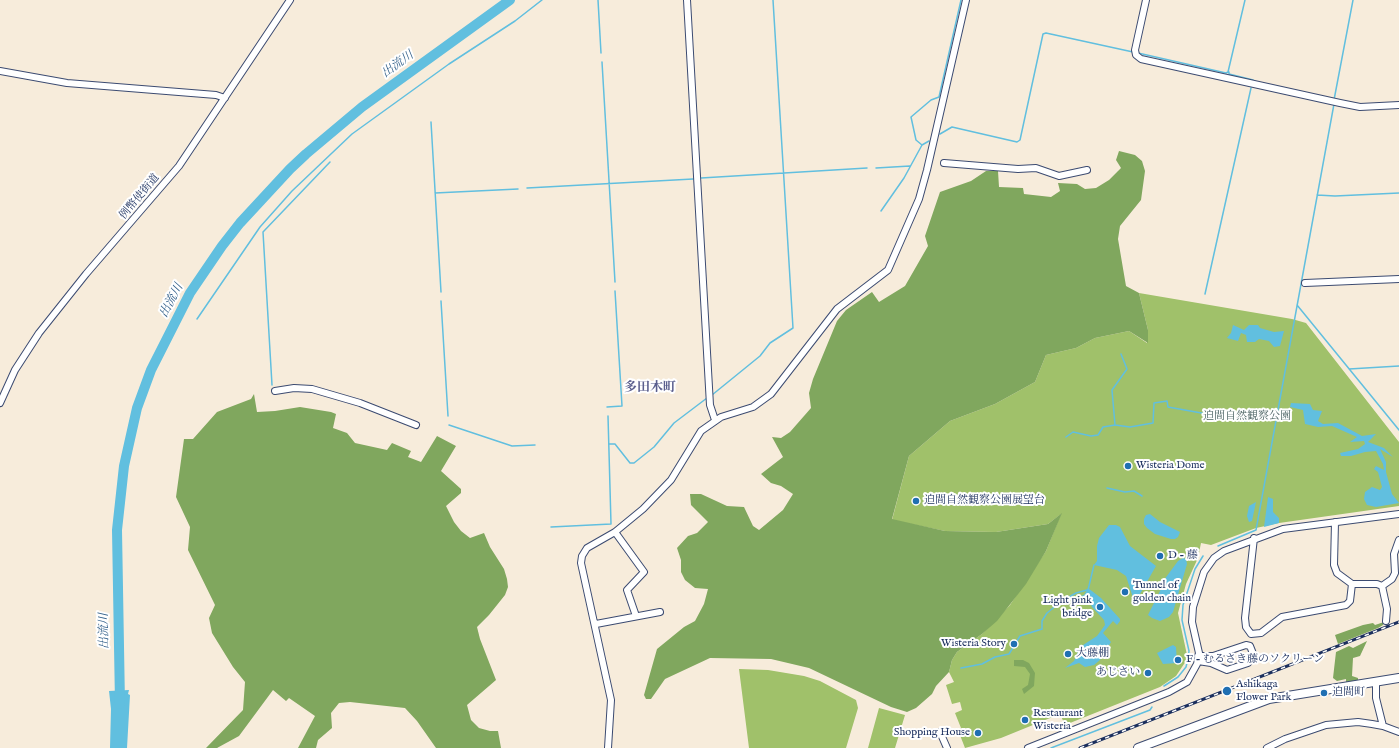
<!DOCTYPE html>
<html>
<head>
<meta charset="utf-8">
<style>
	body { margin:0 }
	canvas { display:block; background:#f7ecdb }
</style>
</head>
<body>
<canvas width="1399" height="748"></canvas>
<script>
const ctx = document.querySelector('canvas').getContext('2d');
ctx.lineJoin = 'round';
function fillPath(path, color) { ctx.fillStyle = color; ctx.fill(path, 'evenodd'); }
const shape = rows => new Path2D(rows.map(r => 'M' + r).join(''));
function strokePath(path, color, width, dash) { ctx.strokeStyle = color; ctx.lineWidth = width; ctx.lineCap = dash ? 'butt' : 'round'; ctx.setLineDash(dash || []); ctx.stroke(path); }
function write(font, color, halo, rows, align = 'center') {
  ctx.font = font + ' "IM FELL English","Noto Serif JP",serif'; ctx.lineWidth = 4; ctx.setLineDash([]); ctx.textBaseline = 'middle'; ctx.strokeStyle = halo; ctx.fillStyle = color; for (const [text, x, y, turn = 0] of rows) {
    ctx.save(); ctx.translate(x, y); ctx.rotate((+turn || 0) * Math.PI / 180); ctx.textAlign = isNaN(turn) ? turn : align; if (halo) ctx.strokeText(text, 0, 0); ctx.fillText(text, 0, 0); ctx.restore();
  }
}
const green = shape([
	[1139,293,1292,319,1306,323,1399,442,1399,506,1279,523,1256,528,1211,545,1201,543,1198,558,1186,584,1178,613,1187,655,1186,661,1176,676,1160,687,1065,725,1060,714,1001,738,965,748,958,730,961,728,955,713,962,710,960,702,952,704,946,685,954,682,949,672,952,660,957,652,982,634,1010,605,1046,551,1061,514,1048,524,996,532,945,531,892,520,909,456,950,421,995,404,1035,382,1046,355,1076,348,1095,338,1129,331,1147,343,1148,330],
	[739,669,768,670,804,676,820,681,856,700,858,708,846,748,749,748],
	[879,708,905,715,895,748,868,748]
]);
const forest = shape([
	[1119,151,1135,155,1142,161,1145,171,1141,200,1120,226,1118,239,1126,286,1139,293,1148,330,1148,343,1129,331,1095,338,1076,348,1046,355,1035,382,995,404,950,421,909,456,892,519,945,531,996,532,1048,524,1062,513,1046,551,1026,584,997,621,982,634,957,652,952,660,949,672,936,686,932,694,916,708,907,712,891,707,809,668,771,659,710,658,665,679,651,699,646,699,644,695,657,649,684,627,695,621,704,604,708,589,695,588,685,580,681,572,681,560,677,548,688,536,697,533,708,522,691,505,690,494,701,494,727,506,744,507,753,526,759,530,783,510,793,494,781,486,771,483,761,474,783,457,772,437,781,438,790,432,811,408,809,393,813,379,837,321,846,310,872,292,879,302,905,286,928,246,925,236,940,192,971,181,986,171,998,171,999,187,1023,188,1024,194,1051,197,1060,191,1058,183,1077,184,1085,189,1096,188,1109,180,1121,168,1116,160],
	[254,394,257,412,275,411,300,407,331,412,336,414,333,428,347,433,355,443,387,450,392,443,411,451,408,457,421,462,437,436,456,446,441,471,461,489,461,493,446,506,454,522,461,531,470,538,484,533,490,547,504,569,507,579,508,587,505,595,489,615,477,627,480,639,496,680,467,705,471,720,479,728,490,731,498,731,501,748,436,748,417,721,405,708,350,702,339,703,331,713,332,728,318,740,316,748,298,748,315,716,289,698,286,701,273,690,239,736,217,748,206,748,243,710,245,682,233,667,212,633,209,618,215,605,188,550,190,527,176,497,184,439,193,439,217,412,251,399],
	[1384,622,1383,625,1378,628,1338,644,1335,635,1363,625,1373,623,1375,625],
	[1367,641,1360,656,1353,658,1352,676,1358,678,1358,680,1346,682,1346,679,1337,681,1333,678,1336,652,1349,646,1353,648],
	[1014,660,1023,660,1029,663,1035,673,1034,686,1024,694,1022,689,1028,685,1030,674,1025,667,1014,666]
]);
const water = shape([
	[1233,325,1244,330,1249,325,1258,325,1260,328,1274,332,1284,331,1280,346,1274,347,1269,341,1259,339,1255,342,1247,342,1246,335,1241,333,1238,341,1227,338,1231,333],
	[1291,403,1310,404,1313,410,1322,411,1318,421,1323,424,1338,423,1362,436,1376,434,1368,442,1384,448,1393,457,1380,449,1386,462,1386,472,1392,494,1399,503,1376,507,1367,505,1364,499,1365,492,1372,487,1380,490,1382,487,1378,472,1374,469,1376,466,1384,470,1383,464,1376,451,1365,452,1351,456,1341,456,1340,453,1358,449,1365,444,1364,441,1350,442,1357,437,1332,426,1318,427,1305,424,1303,410,1290,407],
	[1268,497,1273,499,1273,512,1279,518,1279,523,1264,527],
	[1256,502,1252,521,1249,522,1247,516,1249,506],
	[1150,514,1160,522,1180,532,1178,537,1175,539,1171,539,1155,534,1147,528,1144,524,1144,519,1146,515],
	[1109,525,1116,525,1120,527,1130,546,1156,566,1136,601,1134,601,1126,576,1117,570,1094,565,1097,561,1097,546,1099,538],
	[1183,558,1186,559,1187,564,1173,612,1169,617,1160,621,1152,618,1148,615,1162,587,1161,584,1178,561],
	[1088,588,1101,598,1120,619,1120,621,1117,625,1113,621,1103,633,1111,642,1100,660,1094,665,1085,667,1079,663,1065,668,1074,661,1080,647,1097,636,1105,625,1104,620,1092,607,1089,600,1071,599,1084,595],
	[1173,645,1176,647,1177,663,1163,664,1157,653],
	[129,690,128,694,130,695,127,748,110,748,111,709,109,691]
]);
const stream = shape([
	[598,0,601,53],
	[1138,53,1226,73,1228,72,1245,0],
	[602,62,615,282],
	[1229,72,1229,74,1253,80],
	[1334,100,1353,0],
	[431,122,441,292],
	[940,134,952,127,1017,142,1020,140,1043,34,1046,33,1133,52],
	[922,145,916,140,911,117,931,100,939,97,961,0],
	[876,168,910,166],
	[701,178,867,168],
	[527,188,693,179],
	[435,193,518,189],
	[1317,195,1335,196,1399,193],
	[881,211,904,178,922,145,929,141],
	[1205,294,1251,88],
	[441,301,448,416],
	[1297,305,1399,430],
	[197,319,260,227,292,191,352,134,449,64,515,21,542,0],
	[1349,369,1399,366],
	[272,385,263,232,330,162],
	[712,395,760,356,770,343,793,328,773,0],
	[607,407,622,406,615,291],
	[449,425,512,446,535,445],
	[1115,425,1112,390,1127,369,1121,354],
	[1066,437,1073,432,1091,436,1098,435,1103,427,1115,425,1130,427,1153,423,1154,403,1167,401,1168,407,1246,421],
	[609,444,615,444,630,463,634,463,654,447,674,423,707,398],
	[1107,488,1125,492,1134,491,1142,496],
	[551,527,611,524,608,416],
	[1218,546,1256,530,1334,104],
	[1088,590,1094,565],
	[961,668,982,664,995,657,1009,654,1020,636,1042,629,1042,621,1047,613,1062,601,1076,593,1087,590],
	[1164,686,1178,677,1186,667,1188,659,1189,651,1182,620,1183,605,1195,569,1203,556],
	[1051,748,1150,710,1152,707]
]);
const river = shape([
	[120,704,117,530,124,466,137,408,151,370,190,293,222,246,240,223,290,169,306,154,362,107,510,0]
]);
const minor = shape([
	[687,0,710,405,715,420],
	[1146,0,1135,50,1136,55,1141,59,1340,103,1360,107,1399,105],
	[0,71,67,83,216,95,225,98],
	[944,163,1018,169,1036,168,1059,176,1087,170],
	[1305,283,1399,279],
	[275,391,294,388,312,389,360,403,416,425],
	[0,403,15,370,39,333,86,274,179,166,290,0],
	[1335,522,1334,565,1337,573,1352,584,1377,584,1382,586],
	[615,532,644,572,627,590,636,616],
	[1254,538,1245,618,1246,627,1251,634,1261,633,1282,617,1346,605,1350,601,1352,584],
	[1382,586,1392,579,1395,573,1394,554,1399,540],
	[1382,586,1387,609,1386,621],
	[596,624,660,612],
	[1198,661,1211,663,1227,670,1248,663,1254,656,1250,646,1246,645,1213,656,1198,656],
	[1376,682,1376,698,1383,726],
	[940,732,947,748],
	[608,748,611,700,581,563,582,556,587,548,615,532,643,509,671,480,701,431,721,417,753,407,771,394,837,309,888,270,919,199,927,170,966,0],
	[1028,748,1169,692,1187,682,1197,664,1199,653,1192,622,1193,607,1204,572,1214,558,1224,551,1283,529,1399,514],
	[1267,748,1285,739,1326,725,1358,722,1372,724,1383,726,1399,732]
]);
const major = shape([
	[1138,748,1269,699,1399,678]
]);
const rail = shape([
	[1080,748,1399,622]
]);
const markers = [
	[1128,466,4,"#1f6fb2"],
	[916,501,4,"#1f6fb2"],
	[1160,556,4,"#1f6fb2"],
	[1125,592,4,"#1f6fb2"],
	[1100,607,4,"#1f6fb2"],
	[1014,644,4,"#1f6fb2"],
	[1068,654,4,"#1f6fb2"],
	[1178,660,4,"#1f6fb2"],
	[1148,673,4,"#1f6fb2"],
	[1227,691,5,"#1f6fb2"],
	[1324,693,4,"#1f6fb2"],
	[1025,720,4,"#1f6fb2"],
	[978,733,4,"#1f6fb2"]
];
const streetNames = [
	["例幣使街道",140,197,-50]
];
const parkNames = [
	["迫間自然観察公園",1247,417]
];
const poiNames = [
	["Wisteria Dome",1136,466],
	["迫間自然観察公園展望台",924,501],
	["D - 藤",1168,556],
	["Tunnel of",1133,586],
	["golden chain",1133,599],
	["Light pink",1092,601,"right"],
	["bridge",1092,614,"right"],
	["Wisteria Story",1006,644,"right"],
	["大藤棚",1076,654],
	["F - むるさき藤のソクリーン",1186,660],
	["あじさい",1140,673,"right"],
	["Ashikaga",1236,685],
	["Flower Park",1236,698],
	["迫間町",1332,693],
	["Restaurant",1033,714],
	["Wisteria",1033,727],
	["Shopping House",970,733,"right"]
];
const waterNames = [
	["出流川",398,65,-36],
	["出流川",172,301,-62],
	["出流川",105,631,-91]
];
const quarterNames = [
	["多田木町",650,388]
];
fillPath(green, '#a0c16a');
fillPath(forest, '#80a75e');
fillPath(water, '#61bfdf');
strokePath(stream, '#61bfdf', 1.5);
strokePath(river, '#61bfdf', 10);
strokePath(minor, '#3c4b71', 8);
strokePath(major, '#3c4b71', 10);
strokePath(minor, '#fff', 6);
strokePath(major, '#fff', 8);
strokePath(rail, '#1b2f5e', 3);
strokePath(rail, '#fff', 1.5, [4.5]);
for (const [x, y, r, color] of markers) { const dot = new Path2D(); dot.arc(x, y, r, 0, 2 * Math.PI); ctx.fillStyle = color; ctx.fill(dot); strokePath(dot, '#fff', 1.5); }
write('11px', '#1b2f5e', '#fff', streetNames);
write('11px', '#4a6262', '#fff', parkNames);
write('11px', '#1b2f5e', '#fff', poiNames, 'left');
write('italic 12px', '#34618b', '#fff', waterNames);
write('bold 13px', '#5a5e8d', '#fff', quarterNames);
</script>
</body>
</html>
